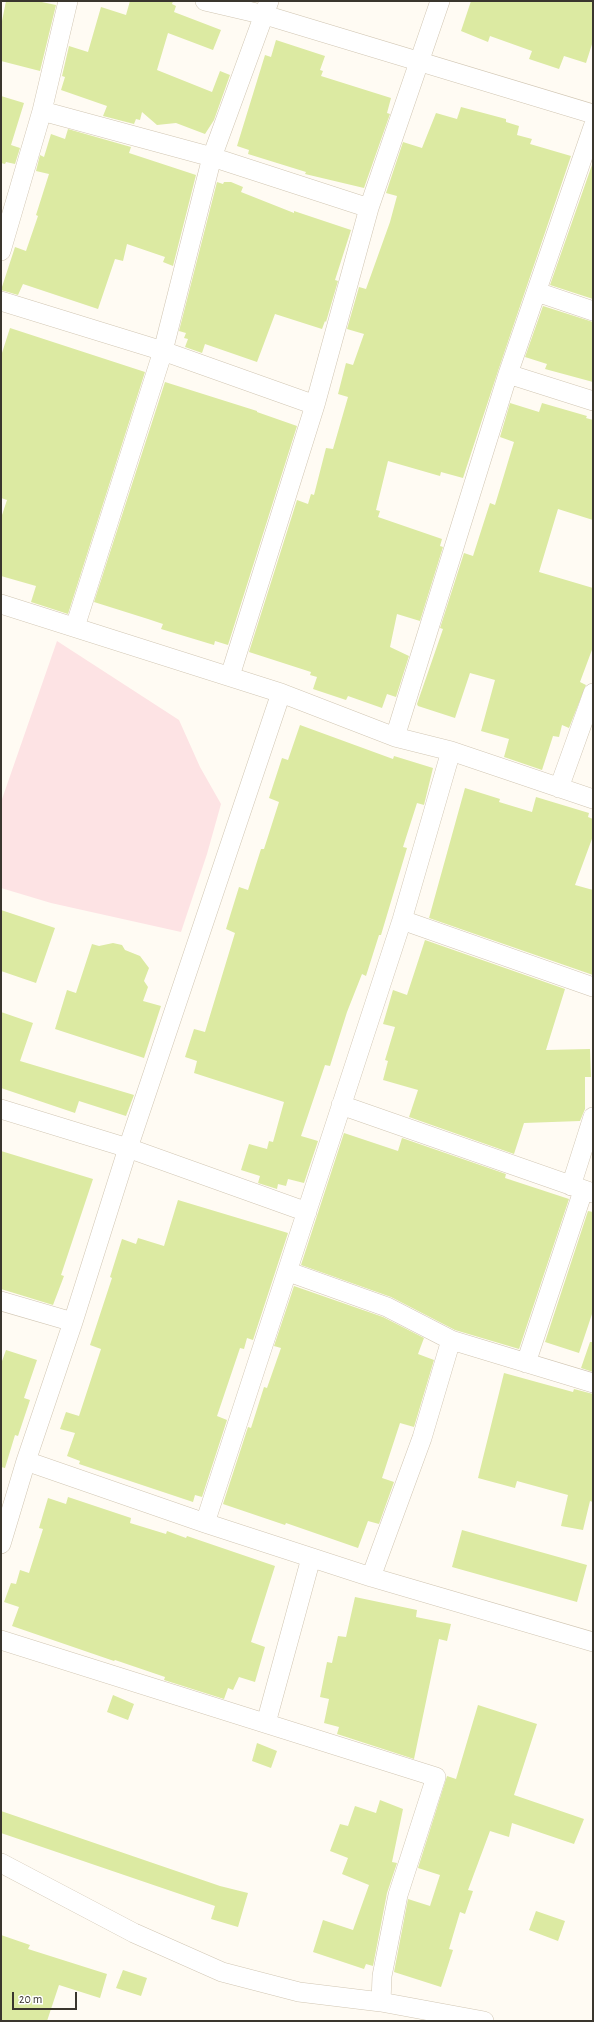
<!DOCTYPE html>
<html>
<head>
<meta charset="utf-8">
<style>
	body { margin:0 }
	#map { position:relative; width:594px; height:2022px; overflow:hidden; background:#fffbf3; font-family:"Alegreya Sans",sans-serif }
	canvas { display:block }
	.frame { position:absolute; inset:0; border:2px solid #3a362e; pointer-events:none }
	.scale { position:absolute; left:12px; top:1992px; width:65px; height:18px; box-sizing:border-box; border:2px solid #3a362e; border-top:0; padding-left:5px; font-size:12px; line-height:14px; white-space:nowrap; color:#3a362e; -webkit-text-stroke:3px #fff; paint-order:stroke }
</style>
</head>
<body>
<div id="map">
<canvas width="594" height="2022"></canvas>
<div class="frame"></div>
<div class="scale">20 m</div>
</div>
<script>
const ctx = document.querySelector('canvas').getContext('2d');
ctx.lineJoin = 'round';
function fillPath(path, color) { ctx.fillStyle = color; ctx.fill(path, 'evenodd'); }
const shape = rows => new Path2D(rows.map(r => 'M' + r).join(''));
function strokePath(path, color, width, dash) { ctx.strokeStyle = color; ctx.lineWidth = width; ctx.lineCap = dash ? 'butt' : 'round'; ctx.setLineDash(dash || []); ctx.stroke(path); }
const green = shape([
	[57,641,179,720,200,767,221,804,207,854,181,932,51,903,1,888,1,802]
]);
const building = shape([
	[6,1,37,1,56,5,40,71,1,61,1,26],
	[130,1,173,1,172,4,176,6,174,12,221,30,213,50,168,33,157,70,212,92,220,71,230,75,214,120,205,134,176,123,157,125,142,112,140,120,136,119,134,124,103,116,107,106,61,90,65,77,62,76,69,46,88,52,101,7,126,15],
	[471,1,593,1,593,41,586,63,564,56,559,69,529,59,532,51,490,36,488,42,461,31],
	[276,40,325,56,320,70,323,71,321,76,391,98,387,113,390,114,364,188,305,174,306,172,248,154,249,150,237,146,265,55,271,57],
	[1,96,24,103,11,145,20,148,15,164,6,162,5,164,1,163],
	[461,107,506,119,506,122,519,126,517,135,532,139,530,144,571,156,498,371,463,478,441,472,440,476,388,461,376,510,380,511,378,517,442,539,440,546,443,547,420,621,397,614,390,647,409,656,396,697,387,694,382,708,348,696,346,700,313,689,317,677,310,675,311,672,249,652,297,500,308,504,311,494,314,495,326,448,333,449,348,397,338,394,346,363,353,365,364,334,347,329,359,287,366,289,390,222,397,196,386,193,403,142,422,148,436,113,457,119],
	[68,129,131,147,129,153,196,175,173,266,163,262,165,257,127,244,123,261,115,259,98,309,23,284,18,295,1,290,15,247,26,251,38,216,36,215,49,174,36,171,40,155,44,157,51,134,65,139],
	[593,162,593,299,550,285],
	[217,182,223,184,224,182,231,182,243,187,241,192,294,213,294,211,351,230,335,280,338,281,326,322,325,321,322,329,275,314,257,362,205,344,202,353,185,347,188,339,184,338,186,333,179,331],
	[543,306,593,322,593,382,545,369,547,364,525,357],
	[10,328,145,372,68,614,31,602,36,586,1,576,1,518,7,500,1,498,1,356],
	[165,382,257,411,257,412,297,426,228,645,215,641,214,645,161,629,163,624,148,619,94,602],
	[510,403,539,412,542,403,587,416,586,418,593,420,593,520,558,509,539,572,593,588,593,647,580,682,586,685,569,728,562,725,559,737,553,736,542,770,504,757,509,739,481,731,495,680,470,673,455,718,418,706,417,704,443,629,440,628,464,553,473,556,490,503,495,505,514,442,500,437],
	[300,725,393,759,394,756,433,768,424,805,417,803,403,847,407,848,381,935,379,935,366,976,362,974,347,1012,330,1066,325,1065,301,1136,318,1141,304,1183,288,1179,286,1186,278,1184,277,1189,258,1183,260,1176,241,1170,249,1144,267,1149,269,1141,273,1142,284,1102,194,1073,197,1061,185,1057,194,1029,205,1032,235,933,226,929,239,887,248,890,261,849,264,849,279,802,269,798,282,758,288,760],
	[465,788,500,799,499,802,532,812,536,797,589,813,588,817,593,819,593,836,575,885,593,890,593,975,429,918],
	[1,910,55,928,36,983,1,971],
	[425,940,565,989,546,1050,590,1049,591,1077,585,1077,585,1109,580,1121,524,1123,514,1154,409,1117,418,1090,383,1080,388,1061,385,1060,395,1027,383,1024,393,990,407,995],
	[113,943,122,945,125,950,140,956,149,968,144,981,148,987,143,1001,161,1006,144,1058,55,1029,67,990,76,993,92,944,99,946],
	[1,1012,33,1023,20,1061,134,1095,126,1116,79,1101,75,1113,1,1088],
	[344,1133,398,1151,402,1138,506,1174,505,1178,569,1199,519,1349,455,1330,391,1297,301,1265],
	[1,1151,93,1179,61,1275,64,1276,53,1305,1,1289],
	[178,1200,288,1233,253,1340,247,1338,244,1349,240,1348,217,1416,227,1420,202,1497,195,1495,193,1502,79,1464,80,1461,67,1456,75,1433,60,1429,66,1412,79,1416,101,1349,90,1345,112,1278,110,1277,122,1239,136,1244,138,1238,164,1246],
	[588,1211,593,1212,593,1311,579,1353,545,1342],
	[294,1286,383,1317,424,1338,418,1354,434,1360,414,1427,400,1423,382,1478,394,1482,379,1524,368,1521,358,1548,286,1523,285,1525,223,1504,248,1427,251,1428,264,1387,267,1388,281,1348,274,1346],
	[590,1342,593,1342,593,1372,581,1368],
	[6,1350,37,1360,24,1398,30,1400,18,1436,15,1435,5,1468,1,1467,1,1364],
	[504,1373,573,1392,574,1389,593,1394,593,1502,590,1501,583,1530,561,1526,568,1495,517,1481,515,1488,478,1478],
	[68,1497,131,1518,130,1523,166,1534,167,1531,186,1538,187,1536,275,1566,251,1642,265,1647,255,1682,239,1677,233,1690,228,1688,224,1699,164,1680,165,1677,115,1660,114,1661,12,1626,19,1607,4,1602,11,1583,16,1584,20,1570,29,1573,43,1529,39,1528,48,1498,66,1504],
	[462,1530,587,1565,577,1602,452,1567],
	[355,1597,417,1610,416,1617,451,1624,447,1641,439,1639,414,1759,337,1734,339,1727,324,1723,329,1699,320,1697,327,1662,332,1663,338,1636,346,1637],
	[113,1695,134,1704,128,1720,107,1712],
	[478,1705,537,1724,514,1795,584,1819,574,1844,512,1823,509,1837,490,1831,468,1890,473,1891,465,1914,460,1912,449,1949,453,1950,441,1987,394,1972,408,1899,430,1906,440,1875,418,1868,447,1776,456,1779],
	[257,1743,277,1751,271,1768,252,1761],
	[380,1800,403,1809,392,1862,397,1863,387,1893,373,1966,366,1964,364,1969,313,1952,323,1920,353,1930,369,1885,342,1874,348,1858,330,1851,340,1824,348,1826,355,1806,376,1813],
	[1,1811,220,1886,248,1893,238,1927,211,1919,215,1906,1,1833],
	[536,1911,565,1921,558,1941,529,1930],
	[1,1935,30,1945,28,1949,107,1974,100,1998,59,1985,47,2021,1,2021],
	[123,1970,147,1978,141,1996,116,1988]
]);
const minor = shape([
	[205,1,265,15,593,114],
	[42,111,212,157,369,208],
	[1,251,42,111,68,1],
	[537,292,593,311],
	[1,301,163,351,315,405],
	[508,374,593,401],
	[1,604,281,693,395,737,451,751,593,799],
	[75,627,163,351,212,157,269,1],
	[230,676,315,405,369,208,440,1],
	[395,737,508,374,593,127],
	[559,788,593,693],
	[402,920,593,987],
	[341,1105,593,1193],
	[1,1109,128,1148,307,1212],
	[571,1186,593,1117],
	[289,1272,387,1307,451,1340,593,1383],
	[1,1301,73,1322],
	[526,1363,583,1191],
	[26,1461,205,1523,371,1577,593,1642],
	[205,1523,402,920,451,751],
	[1,1544,26,1461,73,1322,128,1148,281,693],
	[371,1577,422,1438,451,1340],
	[1,1640,436,1777,398,1895,382,1976,381,2002,299,1992,222,1972,134,1933,1,1863],
	[266,1723,311,1558],
	[381,2002,484,2021]
]);
fillPath(green, '#fde3e4');
fillPath(building, '#dceaa2');
strokePath(minor, '#d1c6b3', 20);
strokePath(minor, '#fff', 19);
</script>
</body>
</html>
